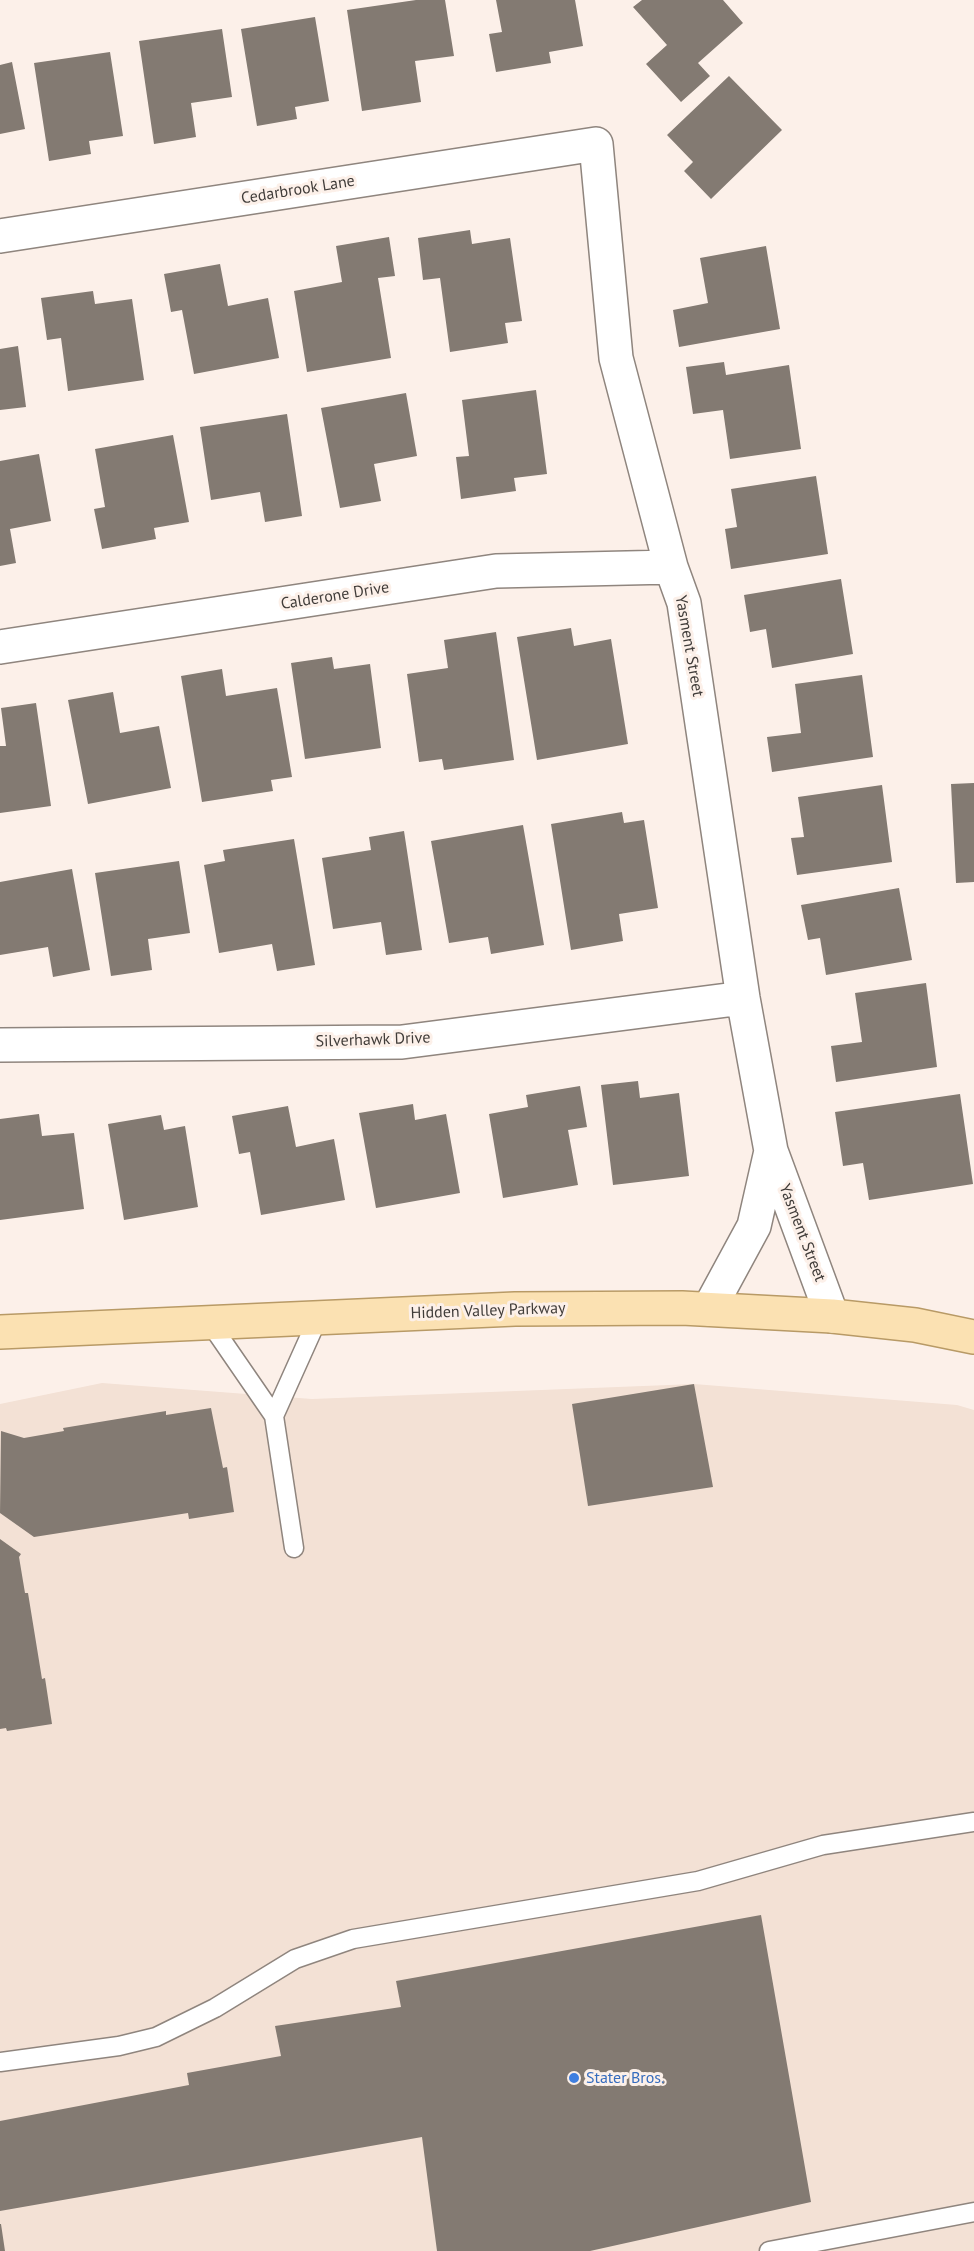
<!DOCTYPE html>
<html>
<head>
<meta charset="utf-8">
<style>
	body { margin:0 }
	canvas { display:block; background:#fcf0e9 }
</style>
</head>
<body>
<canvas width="974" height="2251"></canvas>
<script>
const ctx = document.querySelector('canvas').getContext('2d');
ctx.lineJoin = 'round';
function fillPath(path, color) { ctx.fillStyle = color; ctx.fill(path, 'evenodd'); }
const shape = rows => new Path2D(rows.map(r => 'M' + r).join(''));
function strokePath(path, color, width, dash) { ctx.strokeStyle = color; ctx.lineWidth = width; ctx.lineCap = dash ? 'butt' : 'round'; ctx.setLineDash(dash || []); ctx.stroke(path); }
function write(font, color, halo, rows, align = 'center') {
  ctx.font = font + ' "PT Sans",sans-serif'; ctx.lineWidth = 6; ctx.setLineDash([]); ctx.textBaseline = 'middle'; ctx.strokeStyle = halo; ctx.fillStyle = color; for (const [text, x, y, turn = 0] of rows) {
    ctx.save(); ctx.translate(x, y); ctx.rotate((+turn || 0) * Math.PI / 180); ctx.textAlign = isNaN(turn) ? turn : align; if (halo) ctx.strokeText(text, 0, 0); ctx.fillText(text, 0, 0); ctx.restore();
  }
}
const built = shape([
	[102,1383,312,1399,694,1384,957,1405,974,1410,974,2251,0,2251,0,1404]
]);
const building = shape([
	[416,0,445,0,454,56,415,61,421,102,362,111,347,10],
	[496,0,575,0,583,46,549,52,551,63,496,72,489,34,502,32],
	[642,0,723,0,743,23,698,63,710,76,681,102,646,64,667,45,633,7],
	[315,17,329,101,295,107,297,119,257,126,241,29],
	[222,29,232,97,191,103,196,137,154,144,139,41],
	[110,52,123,136,89,141,91,154,49,161,34,63],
	[12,62,25,129,0,134,0,65],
	[729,76,782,130,711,199,684,171,693,162,667,135],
	[470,230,472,244,510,238,522,321,505,323,508,343,450,352,440,278,423,280,418,238],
	[389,237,395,276,378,278,391,358,307,372,294,291,342,282,336,246],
	[766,246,780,329,679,347,673,310,708,303,700,258],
	[220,264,228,306,268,298,279,358,194,374,182,310,171,312,164,274],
	[93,291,95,304,132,299,144,380,68,391,61,338,47,340,41,298],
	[18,346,26,407,0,410,0,349],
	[724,362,726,375,789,365,801,449,730,459,723,410,693,414,686,367],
	[536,390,547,474,514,478,516,491,461,499,456,457,469,456,462,400],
	[406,393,417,456,374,464,381,501,340,508,321,408],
	[287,414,302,516,265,522,260,492,211,500,200,427],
	[173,435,189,522,154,528,156,539,102,549,94,509,105,507,95,449],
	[39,454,51,521,10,529,16,563,0,566,0,461],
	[816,476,828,554,731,569,725,529,737,527,731,489],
	[841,579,853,654,772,668,766,629,750,632,744,595],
	[571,628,574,646,611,639,628,744,537,760,517,637],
	[496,632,514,760,444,770,442,759,419,762,407,674,448,668,444,640],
	[332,657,334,669,370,664,381,748,305,759,291,663],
	[222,669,226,696,277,688,292,777,271,780,273,791,202,802,181,676],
	[862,675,873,757,772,772,767,737,801,733,795,684],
	[113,692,120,733,159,726,171,788,88,804,68,700],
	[36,703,51,806,0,813,0,746,6,746,1,708],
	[974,783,974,882,956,883,951,784],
	[882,785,892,862,797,875,791,838,804,837,798,797],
	[622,812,624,823,644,820,658,908,619,914,623,941,571,950,551,824],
	[523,825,544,945,491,954,488,937,449,943,431,841],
	[404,831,422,950,386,955,381,922,333,929,322,858,371,850,369,837],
	[294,839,315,965,277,971,272,944,219,953,204,865,225,861,223,850],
	[179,861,190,933,148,939,152,970,111,976,95,873],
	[72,869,90,970,53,977,48,947,0,955,0,882],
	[899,888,912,960,826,975,820,938,808,940,801,905],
	[926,983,937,1067,836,1082,831,1046,862,1042,855,993],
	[638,1081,640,1098,679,1093,689,1176,613,1185,601,1085],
	[580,1086,587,1127,568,1130,578,1185,503,1198,489,1114,528,1107,526,1095],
	[960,1094,973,1184,869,1200,863,1163,843,1166,835,1112],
	[413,1104,415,1120,446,1114,460,1193,376,1208,359,1113],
	[288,1106,296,1147,334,1139,345,1200,261,1215,250,1152,239,1154,232,1116],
	[39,1114,42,1136,74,1133,84,1209,0,1220,0,1119],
	[161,1115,164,1130,185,1126,198,1207,124,1220,108,1124],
	[694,1384,713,1487,588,1506,572,1404],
	[211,1408,223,1468,227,1467,234,1512,189,1519,188,1513,34,1537,0,1513,1,1431,24,1438,64,1431,63,1428,166,1411,166,1415],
	[0,1539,21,1554,19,1557,25,1593,28,1593,42,1679,45,1678,52,1724,7,1731,6,1728,0,1729],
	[761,1915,811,2202,590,2251,437,2251,422,2137,0,2211,0,2121,189,2085,187,2073,281,2056,275,2026,401,2007,396,1981],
	[0,2224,1,2224,5,2251,0,2251]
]);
const lane = shape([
	[210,1323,274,1416,294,1548],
	[274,1416,318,1318],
	[0,2062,119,2046,156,2037,215,2008,295,1959,353,1939,698,1881,823,1845,974,1822],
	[769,2251,974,2212]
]);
const street = shape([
	[0,236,596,144,616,358,671,567,684,603,743,998,771,1151,832,1316],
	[0,647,496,571,671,567],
	[0,1045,402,1042,743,998],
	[709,1309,754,1226,771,1151]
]);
const primary = shape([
	[0,1332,515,1309,682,1308,832,1316,915,1325,974,1337]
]);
const markers = [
	[574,2078,6,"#3f7fe0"]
];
const streetNames = [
	["Cedarbrook Lane",298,190,-9],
	["Calderone Drive",335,596,-9],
	["Yasment Street",689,646,80],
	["Silverhawk Drive",373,1040,-2],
	["Yasment Street",802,1233,69],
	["Hidden Valley Parkway",488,1311,-2]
];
const shopNames = [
	["Stater Bros.",586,2078]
];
fillPath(built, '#f3e1d5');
fillPath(building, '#837a72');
strokePath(lane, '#8f857e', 21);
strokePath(street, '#8f857e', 36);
strokePath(primary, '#b89a66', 36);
strokePath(lane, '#fff', 18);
strokePath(street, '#fff', 33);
strokePath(primary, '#fbe1b2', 33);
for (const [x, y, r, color] of markers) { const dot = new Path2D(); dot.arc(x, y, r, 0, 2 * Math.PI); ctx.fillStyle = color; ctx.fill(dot); strokePath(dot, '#fcf0e9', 2); }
write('16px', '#403c39', '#fcf0e9', streetNames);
write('16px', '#366cbe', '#fcf0e9', shopNames, 'left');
</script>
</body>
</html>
